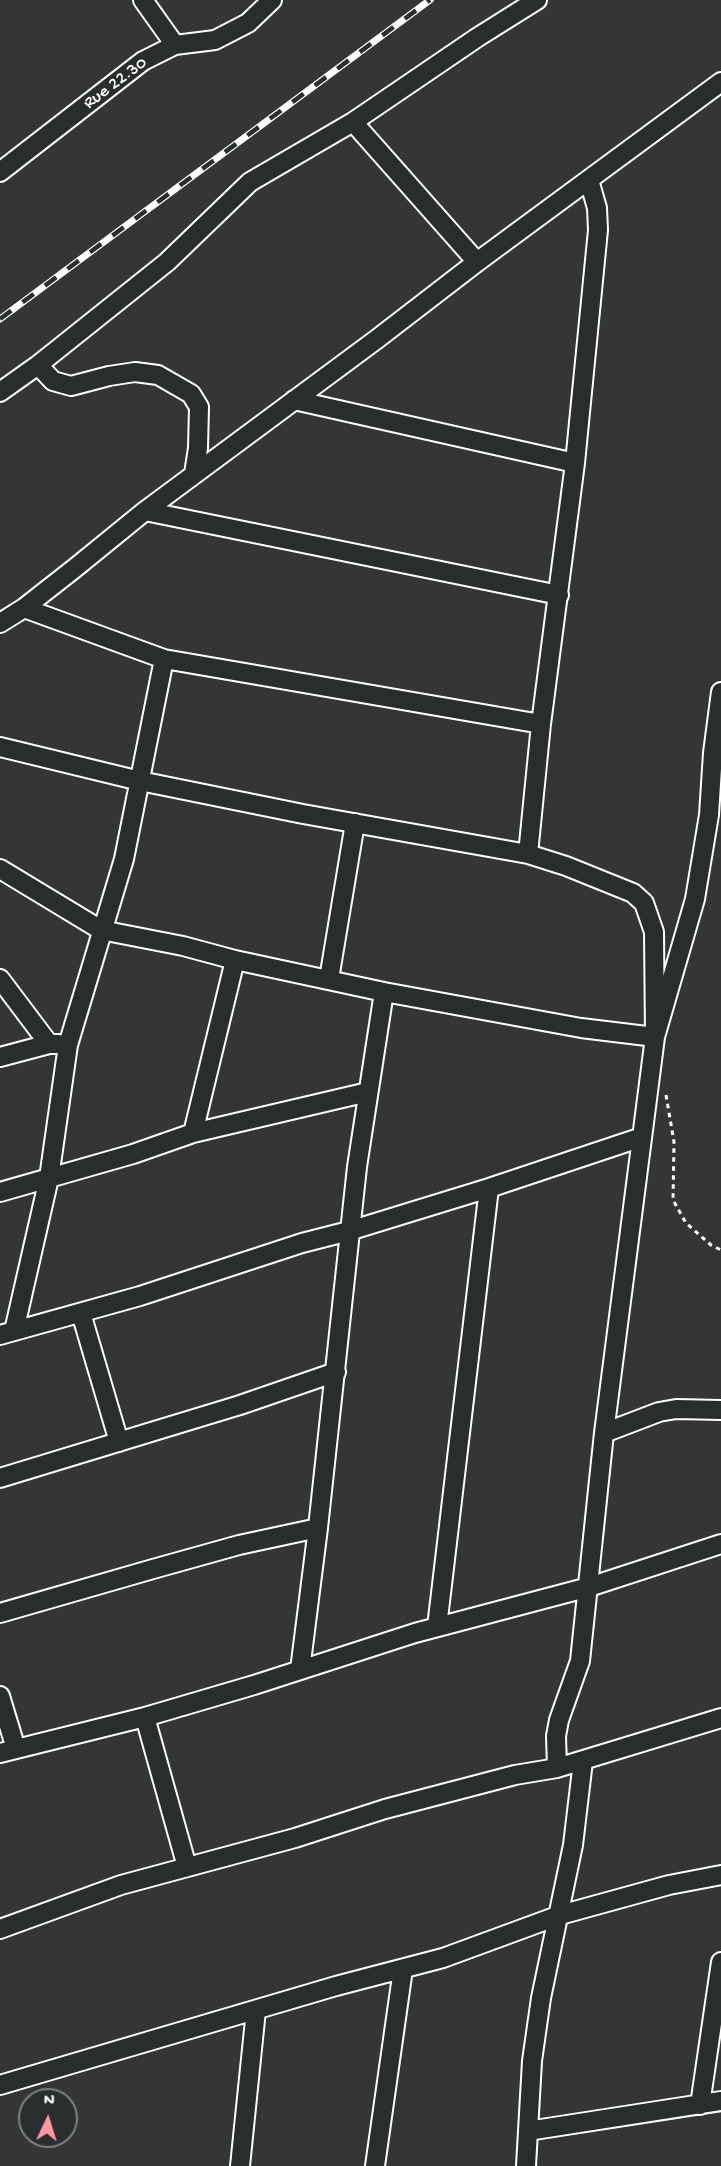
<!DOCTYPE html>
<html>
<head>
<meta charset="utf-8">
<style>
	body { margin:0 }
	#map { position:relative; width:721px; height:2166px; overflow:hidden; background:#333536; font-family:"Gochi Hand",sans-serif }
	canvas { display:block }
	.north { position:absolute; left:18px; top:2088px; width:60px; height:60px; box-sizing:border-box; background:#2a2d2e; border:2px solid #7f8182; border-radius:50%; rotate:4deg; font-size:16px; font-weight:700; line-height:24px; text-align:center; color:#fff }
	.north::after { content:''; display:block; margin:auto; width:21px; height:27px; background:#ff9aa2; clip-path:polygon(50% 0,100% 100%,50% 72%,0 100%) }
</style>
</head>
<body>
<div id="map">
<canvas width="721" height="2166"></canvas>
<div class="north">N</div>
</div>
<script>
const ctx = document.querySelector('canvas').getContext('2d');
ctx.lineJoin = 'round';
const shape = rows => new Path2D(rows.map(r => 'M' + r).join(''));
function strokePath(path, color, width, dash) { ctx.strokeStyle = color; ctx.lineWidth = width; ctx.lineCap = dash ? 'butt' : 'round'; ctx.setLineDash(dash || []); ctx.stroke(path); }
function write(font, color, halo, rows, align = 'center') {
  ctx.font = font + ' "Gochi Hand",sans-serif'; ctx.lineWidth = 4.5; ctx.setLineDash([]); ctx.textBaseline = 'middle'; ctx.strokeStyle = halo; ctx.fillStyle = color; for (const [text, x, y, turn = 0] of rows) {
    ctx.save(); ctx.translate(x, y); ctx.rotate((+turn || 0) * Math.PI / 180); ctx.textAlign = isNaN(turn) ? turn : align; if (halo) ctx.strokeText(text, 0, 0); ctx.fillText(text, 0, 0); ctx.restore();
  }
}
const path = shape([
	[666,1095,674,1142,673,1200,686,1223,711,1245,721,1250]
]);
const street = shape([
	[143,0,175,45],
	[353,122,477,262],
	[0,172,143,61,175,45,215,40,248,23,272,0],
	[38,365,53,381,71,386,109,376,135,372,158,375,191,394,199,407,198,448,194,474],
	[0,392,38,365,167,262,250,182,353,122,478,37,537,0],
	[294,400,575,463],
	[145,511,559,595],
	[24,608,164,659,541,724],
	[0,623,24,608,75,568,145,511,377,339,477,262,721,82],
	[0,747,140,781,303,814,528,854,566,866,633,893,644,903,654,932,655,1037,604,1433,580,1661,559,1720,556,1736,557,1768],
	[528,854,541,724,575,463,598,230,597,208,589,180],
	[0,869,101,930,183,946,235,960,384,992,581,1028,655,1037,695,899,709,815,713,753,721,692],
	[0,979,49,1044],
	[329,979,355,823],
	[0,1057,49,1044,59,1044],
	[193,1133,235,960],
	[0,1192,133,1154,193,1133,368,1092],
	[81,1313,119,1442],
	[14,1331,49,1178,68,1045,124,859,164,659],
	[0,1335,140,1296,302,1243,349,1231,489,1188,642,1137],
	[604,1433,659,1412,676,1409,721,1410],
	[0,1478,240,1405,336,1372],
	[0,1613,153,1569,239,1545,318,1528],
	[437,1627,489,1188],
	[300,1670,318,1528,357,1167,384,992],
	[0,1696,16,1749],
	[145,1717,187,1867],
	[0,1753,145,1717,254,1685,415,1633,589,1587,721,1544],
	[0,1929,121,1885,295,1838,385,1809,515,1775,557,1768,721,1718],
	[0,2085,336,1986,443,1958,560,1915,669,1885,721,1875],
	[700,2105,721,1962],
	[528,2131,721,2101],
	[240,2166,256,2010],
	[375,2166,403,1969],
	[526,2166,532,2061,541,1998,573,1845,583,1761]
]);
const rail = shape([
	[0,319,430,0]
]);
const streetNames = [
	["Rue 22.30",116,84,-37]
];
strokePath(street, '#fff', 22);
strokePath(path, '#fff', 3, [4.5, 4.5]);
strokePath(street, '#2a2d2e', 18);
strokePath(rail, '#fff', 7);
strokePath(rail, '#2a2d2e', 4.5, [14]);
write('18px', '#fff', '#2a2d2e', streetNames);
</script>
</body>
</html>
